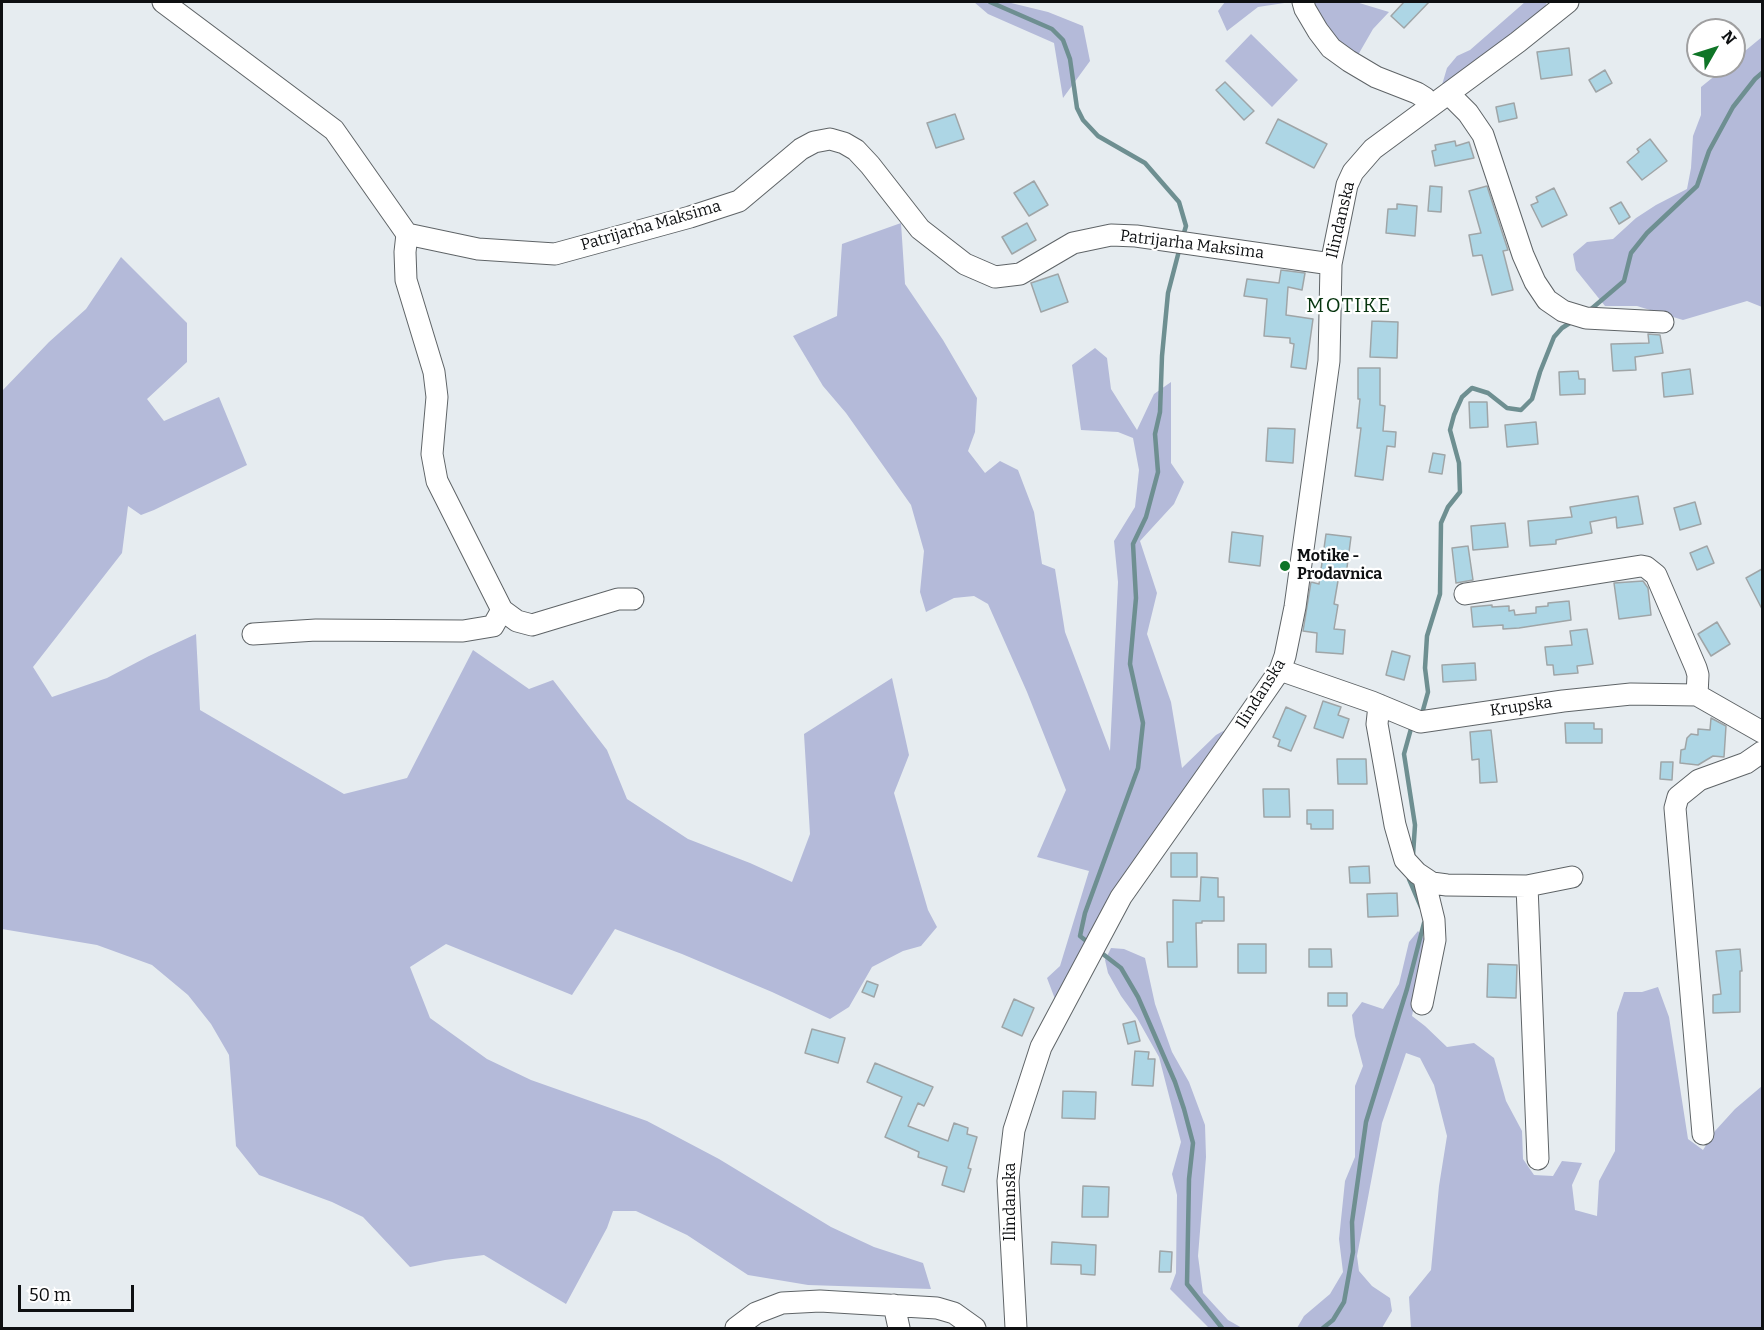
<!DOCTYPE html>
<html>
<head>
<meta charset="utf-8">
<style>
	body { margin:0 }
	#map { position:relative; width:1764px; height:1330px; overflow:hidden; background:#e6ecf0; font-family:Bitter,serif }
	canvas { display:block }
	.frame { position:absolute; inset:0; border:3px solid #0e1012; pointer-events:none }
	.north { position:absolute; left:1686px; top:18px; width:60px; height:60px; box-sizing:border-box; background:#fff; border:2px solid #9f9fa0; border-radius:50%; rotate:51deg; font-size:16px; font-weight:700; line-height:24px; text-align:center; color:#0e1012 }
	.north::after { content:''; display:block; margin:auto; width:21px; height:27px; background:#0f7527; clip-path:polygon(50% 0,100% 100%,50% 72%,0 100%) }
	.scale { position:absolute; left:18px; top:1285px; width:116px; height:27px; box-sizing:border-box; border:3px solid #0e1012; border-top:0; padding-left:8px; font-size:18px; line-height:21px; white-space:nowrap; color:#0e1012; -webkit-text-stroke:4px #fff; paint-order:stroke }
</style>
</head>
<body>
<div id="map">
<canvas width="1764" height="1330"></canvas>
<div class="frame"></div>
<div class="north">N</div>
<div class="scale">50 m</div>
</div>
<script>
const ctx = document.querySelector('canvas').getContext('2d');
ctx.lineJoin = 'round';
function fillPath(path, color) { ctx.fillStyle = color; ctx.fill(path, 'evenodd'); }
const shape = rows => new Path2D(rows.map(r => 'M' + r).join(''));
function strokePath(path, color, width, dash) { ctx.strokeStyle = color; ctx.lineWidth = width; ctx.lineCap = dash ? 'butt' : 'round'; ctx.setLineDash(dash || []); ctx.stroke(path); }
function write(font, color, halo, rows, align = 'center') {
  ctx.font = font + ' Bitter,serif'; ctx.lineWidth = 4.5; ctx.setLineDash([]); ctx.textBaseline = 'middle'; ctx.strokeStyle = halo; ctx.fillStyle = color; for (const [text, x, y, turn = 0] of rows) {
    ctx.save(); ctx.translate(x, y); ctx.rotate((+turn || 0) * Math.PI / 180); ctx.textAlign = isNaN(turn) ? turn : align; if (halo) ctx.strokeText(text, 0, 0); ctx.fillText(text, 0, 0); ctx.restore();
  }
}
const green = shape([
	[974,2,1007,2,1048,12,1083,26,1090,61,1063,98,1054,43,988,14],
	[1225,2,1291,2,1258,7,1227,31,1218,11],
	[1311,2,1356,2,1389,12,1373,29,1358,55,1337,40,1319,20],
	[1525,2,1547,2,1545,7,1439,95,1447,68,1457,56,1470,50],
	[1251,34,1298,80,1272,107,1225,61],
	[1762,37,1762,307,1747,301,1683,320,1637,306,1605,306,1576,270,1573,254,1587,242,1613,239,1636,218,1656,205,1687,189,1691,168,1693,136,1701,115,1701,87,1727,66,1734,66,1734,60],
	[901,223,905,284,943,340,977,398,975,432,968,451,985,473,1000,461,1018,470,1034,512,1042,564,1055,569,1065,632,1110,751,1118,582,1114,541,1135,507,1139,470,1133,438,1118,432,1081,430,1072,365,1095,348,1107,358,1111,389,1137,430,1154,394,1171,382,1171,463,1184,482,1174,504,1140,541,1157,593,1147,634,1171,702,1182,768,1216,735,1225,730,1119,882,1055,999,1047,978,1060,966,1089,871,1037,857,1066,790,1027,692,988,604,974,596,954,598,926,612,920,592,924,551,911,505,846,413,823,386,793,336,837,316,842,244],
	[121,257,187,323,187,362,147,399,164,421,219,397,247,465,154,510,141,515,128,506,122,553,33,667,52,697,107,678,149,656,196,634,200,710,344,794,407,778,473,650,529,689,553,680,607,750,627,799,688,839,750,863,792,882,810,834,804,734,892,678,909,755,894,793,928,910,937,927,921,946,903,951,872,967,849,1007,830,1019,772,992,682,954,615,929,572,995,446,944,410,967,430,1018,487,1059,531,1080,647,1121,719,1159,831,1227,874,1247,923,1263,931,1289,808,1285,748,1275,687,1235,636,1211,613,1211,607,1228,566,1304,484,1255,445,1260,410,1267,363,1217,332,1202,259,1175,236,1146,229,1055,211,1024,188,995,152,965,97,945,2,929,2,391,49,342,86,309],
	[1418,931,1426,941,1412,1016,1425,1026,1447,1047,1474,1043,1494,1058,1506,1101,1522,1131,1523,1159,1534,1175,1553,1176,1562,1161,1582,1163,1572,1185,1575,1210,1597,1216,1599,1181,1615,1151,1617,1013,1624,992,1642,992,1658,987,1669,1017,1688,1139,1703,1150,1715,1131,1735,1109,1762,1086,1762,1328,1411,1328,1409,1297,1431,1270,1439,1186,1447,1136,1434,1085,1420,1058,1406,1053,1382,1123,1357,1256,1359,1271,1372,1286,1390,1298,1392,1311,1382,1328,1297,1328,1304,1316,1330,1294,1343,1272,1339,1239,1345,1181,1355,1157,1355,1086,1363,1066,1355,1036,1352,1015,1362,1002,1383,1009,1399,984,1409,942],
	[1111,948,1124,949,1145,958,1155,1004,1172,1052,1189,1082,1205,1125,1206,1157,1198,1256,1203,1293,1228,1320,1242,1328,1209,1328,1170,1289,1176,1273,1177,1195,1172,1174,1181,1142,1159,1057,1137,1018,1121,996,1108,973,1105,960]
]);
const stream = shape([
	[990,2,1052,29,1063,40,1070,59,1077,108,1083,120,1098,136,1145,163,1179,202,1186,226,1183,236],
	[1590,310,1624,281,1631,253,1647,233,1697,186,1709,151,1733,107,1755,79,1762,73],
	[1419,716,1423,710,1428,692,1425,668,1427,636,1440,594,1441,523,1448,507,1460,492,1459,463,1450,430,1454,415,1462,397,1472,388,1488,393,1507,408,1521,410,1532,399,1540,372,1554,337,1562,328,1573,321],
	[1412,725,1404,754,1415,825,1413,855],
	[1410,875,1409,879,1421,907],
	[1090,944,1080,936,1085,913,1138,768,1143,723,1130,664,1136,598,1133,544,1146,517,1158,472,1155,434,1160,412,1162,356,1168,293,1180,247],
	[1099,951,1121,968,1138,997,1175,1082,1184,1109,1193,1143,1189,1179,1187,1284,1222,1328],
	[1323,1328,1333,1320,1344,1302,1353,1252,1352,1222,1366,1122,1407,989,1424,923]
]);
const building = shape([
	[1404,2,1429,2,1404,28,1391,16,1404,2],
	[1569,48,1572,75,1541,79,1537,52,1569,48],
	[1605,70,1612,83,1596,92,1589,80,1605,70],
	[1225,82,1254,111,1244,120,1216,90,1225,82],
	[1514,103,1517,118,1499,122,1496,107,1514,103],
	[955,114,964,139,936,148,927,123,955,114],
	[1278,119,1327,144,1314,168,1266,143,1278,119],
	[1650,139,1667,161,1642,180,1627,162,1639,152,1637,149,1650,139],
	[1455,141,1456,146,1469,142,1474,158,1435,166,1432,151,1436,150,1435,145,1455,141],
	[1034,181,1048,205,1029,216,1014,193,1034,181],
	[1430,186,1442,187,1441,212,1428,211,1430,186],
	[1487,186,1508,250,1503,251,1513,290,1492,295,1482,255,1473,256,1469,235,1481,233,1469,191,1487,186],
	[1554,188,1567,215,1542,227,1531,205,1538,202,1536,197,1554,188],
	[1621,202,1630,217,1619,224,1610,208,1621,202],
	[1397,204,1417,206,1415,236,1386,233,1388,209,1397,209,1397,204],
	[1027,223,1036,240,1012,254,1002,237,1027,223],
	[1281,270,1305,273,1302,290,1288,287,1286,315,1313,319,1306,369,1291,367,1294,344,1290,343,1290,338,1264,336,1267,299,1244,296,1247,279,1279,283,1281,270],
	[1058,274,1068,302,1041,312,1031,283,1058,274],
	[1372,321,1398,322,1397,358,1370,357,1372,321],
	[1648,334,1660,335,1663,353,1635,357,1636,370,1613,371,1611,344,1649,343,1648,334],
	[1358,368,1380,368,1380,405,1385,406,1383,431,1396,432,1395,447,1387,446,1383,480,1355,476,1361,428,1357,428,1360,399,1358,399,1358,368],
	[1690,369,1693,394,1664,397,1662,373,1690,369],
	[1578,371,1579,379,1585,379,1585,394,1560,395,1559,372,1578,371],
	[1469,402,1487,402,1488,427,1470,428,1469,402],
	[1536,422,1538,444,1507,447,1505,425,1536,422],
	[1268,428,1295,429,1293,463,1266,461,1268,428],
	[1433,453,1445,455,1442,474,1429,472,1433,453],
	[1638,496,1643,524,1617,528,1616,517,1590,522,1592,533,1556,540,1556,544,1530,546,1528,521,1572,517,1570,507,1638,496],
	[1695,502,1701,524,1680,530,1674,508,1695,502],
	[1505,523,1508,547,1473,550,1471,526,1505,523],
	[1232,532,1263,536,1260,566,1229,562,1232,532],
	[1326,534,1351,537,1346,575,1339,575,1334,604,1338,605,1334,629,1345,630,1343,654,1316,652,1317,633,1303,631,1311,582,1319,584,1326,534],
	[1468,546,1473,580,1456,583,1452,548,1468,546],
	[1707,546,1714,563,1697,570,1690,553,1707,546],
	[1762,569,1762,609,1746,578,1762,569],
	[1643,581,1648,588,1651,615,1619,619,1614,583,1643,581],
	[1569,601,1571,620,1519,628,1503,629,1503,625,1473,627,1471,607,1492,605,1492,607,1509,606,1509,611,1514,610,1515,615,1536,613,1536,607,1548,606,1548,603,1569,601],
	[1717,622,1730,644,1711,656,1698,634,1717,622],
	[1587,629,1593,664,1577,666,1578,673,1554,675,1553,665,1547,665,1545,647,1572,645,1570,631,1587,629],
	[1392,651,1410,656,1404,680,1386,675,1392,651],
	[1475,663,1476,680,1443,682,1442,665,1475,663],
	[1323,701,1341,707,1338,715,1349,719,1343,738,1314,728,1323,701],
	[1286,707,1306,716,1291,751,1278,746,1280,740,1273,737,1286,707],
	[1711,718,1726,726,1724,757,1713,756,1698,765,1680,763,1681,750,1685,749,1687,738,1691,734,1698,735,1698,729,1710,730,1711,718],
	[1565,723,1594,723,1594,729,1602,729,1602,743,1566,743,1565,723],
	[1491,730,1497,782,1480,783,1479,759,1472,760,1470,732,1491,730],
	[1337,759,1366,759,1367,784,1338,784,1337,759],
	[1661,762,1673,762,1672,780,1660,779,1661,762],
	[1263,789,1289,789,1290,817,1264,817,1263,789],
	[1307,810,1333,810,1333,829,1311,829,1311,824,1307,824,1307,810],
	[1171,853,1197,853,1197,877,1171,877,1171,853],
	[1369,866,1370,883,1350,883,1349,867,1369,866],
	[1201,877,1218,878,1218,897,1224,897,1224,921,1202,921,1202,923,1196,923,1197,967,1168,967,1167,942,1173,942,1173,900,1200,901,1201,877],
	[1397,893,1398,916,1368,917,1367,894,1397,893],
	[1238,944,1266,944,1266,973,1238,973,1238,944],
	[1309,949,1331,949,1332,967,1309,967,1309,949],
	[1740,949,1742,971,1740,971,1740,1012,1713,1013,1713,995,1721,994,1716,951,1740,949],
	[1488,964,1517,965,1516,998,1487,997,1488,964],
	[867,981,878,985,874,997,862,992,867,981],
	[1328,993,1347,993,1347,1006,1328,1006,1328,993],
	[1014,999,1034,1008,1022,1036,1002,1027,1014,999],
	[1135,1021,1140,1041,1128,1044,1123,1024,1135,1021],
	[812,1029,845,1038,838,1063,805,1053,812,1029],
	[1135,1051,1149,1052,1148,1059,1155,1059,1153,1086,1132,1085,1135,1051],
	[875,1063,933,1087,924,1106,918,1103,908,1126,948,1141,954,1123,968,1128,967,1134,977,1137,968,1168,971,1169,964,1192,942,1185,947,1167,918,1157,919,1152,885,1137,902,1097,867,1082,875,1063],
	[1063,1091,1096,1092,1095,1119,1062,1118,1063,1091],
	[1083,1186,1109,1187,1108,1217,1082,1217,1083,1186],
	[1052,1242,1096,1245,1095,1275,1081,1274,1081,1265,1051,1264,1052,1242],
	[1160,1251,1172,1252,1171,1272,1159,1272,1160,1251]
]);
const minor = shape([
	[163,2,334,130,407,234,478,249,555,254,690,217,739,201,801,149,814,142,830,139,844,143,856,150,870,165,920,229,965,264,995,277,1020,274,1073,243,1111,235,1136,236,1331,264],
	[1303,2,1305,9,1318,31,1331,48,1349,61,1376,77,1417,93,1425,98,1431,106],
	[1449,94,1468,113,1483,135,1523,255,1535,282,1547,300,1563,311,1586,318,1663,322],
	[407,234,405,252,406,280,434,372,437,397,432,454,437,481,502,610],
	[1465,594,1641,566,1646,567,1656,575,1696,668,1698,675,1697,695],
	[253,634,316,630,463,631,493,626,502,610,517,621,532,625,618,599,633,599],
	[1280,670,1372,702,1420,722,1563,701,1631,694,1697,695,1762,732],
	[1379,705,1377,724,1395,825,1405,860,1417,873,1432,883,1447,885,1527,886,1572,877],
	[1527,886,1538,1159],
	[1422,1004,1435,940,1434,920,1424,879],
	[1703,1134,1675,808,1678,797,1699,780,1746,763,1762,752],
	[894,1305,899,1328],
	[736,1328,756,1313,782,1303,820,1301,937,1308,954,1313,975,1328],
	[1016,1328,1008,1181,1014,1130,1041,1047,1121,897,1233,738,1280,670,1285,656,1295,607,1329,361,1331,264,1347,185,1353,172,1373,149,1518,42,1568,2]
]);
const markers = [
	[1285,566,6,"#0f7527"]
];
const streetNames = [
	["Ilindanska",1341,220,-77],
	["Patrijarha Maksima",651,226,-16],
	["Patrijarha Maksima",1192,245,7],
	["Ilindanska",1261,694,-58],
	["Krupska",1521,707,-8],
	["Ilindanska",1011,1202,-90]
];
const poiNames = [
	["Motike -",1297,557],
	["Prodavnica",1297,575]
];
const quarterNames = [
	["MOTIKE",1349,306]
];
fillPath(green, '#b4bad9');
strokePath(stream, '#6e8f91', 4.5);
fillPath(building, '#add6e5');
strokePath(building, '#9fa5a7', 1.5);
strokePath(minor, '#5f6467', 23);
strokePath(minor, '#fff', 21);
for (const [x, y, r, color] of markers) { const dot = new Path2D(); dot.arc(x, y, r, 0, 2 * Math.PI); ctx.fillStyle = color; ctx.fill(dot); strokePath(dot, '#fff', 2); }
write('16px', '#0e1012', '#fff', streetNames);
write('bold 16px', '#0e1012', '#fff', poiNames, 'left');
ctx.letterSpacing = '1.5px';
write('20px', '#07350f', '#fff', quarterNames);
ctx.letterSpacing = '0px';
</script>
</body>
</html>
